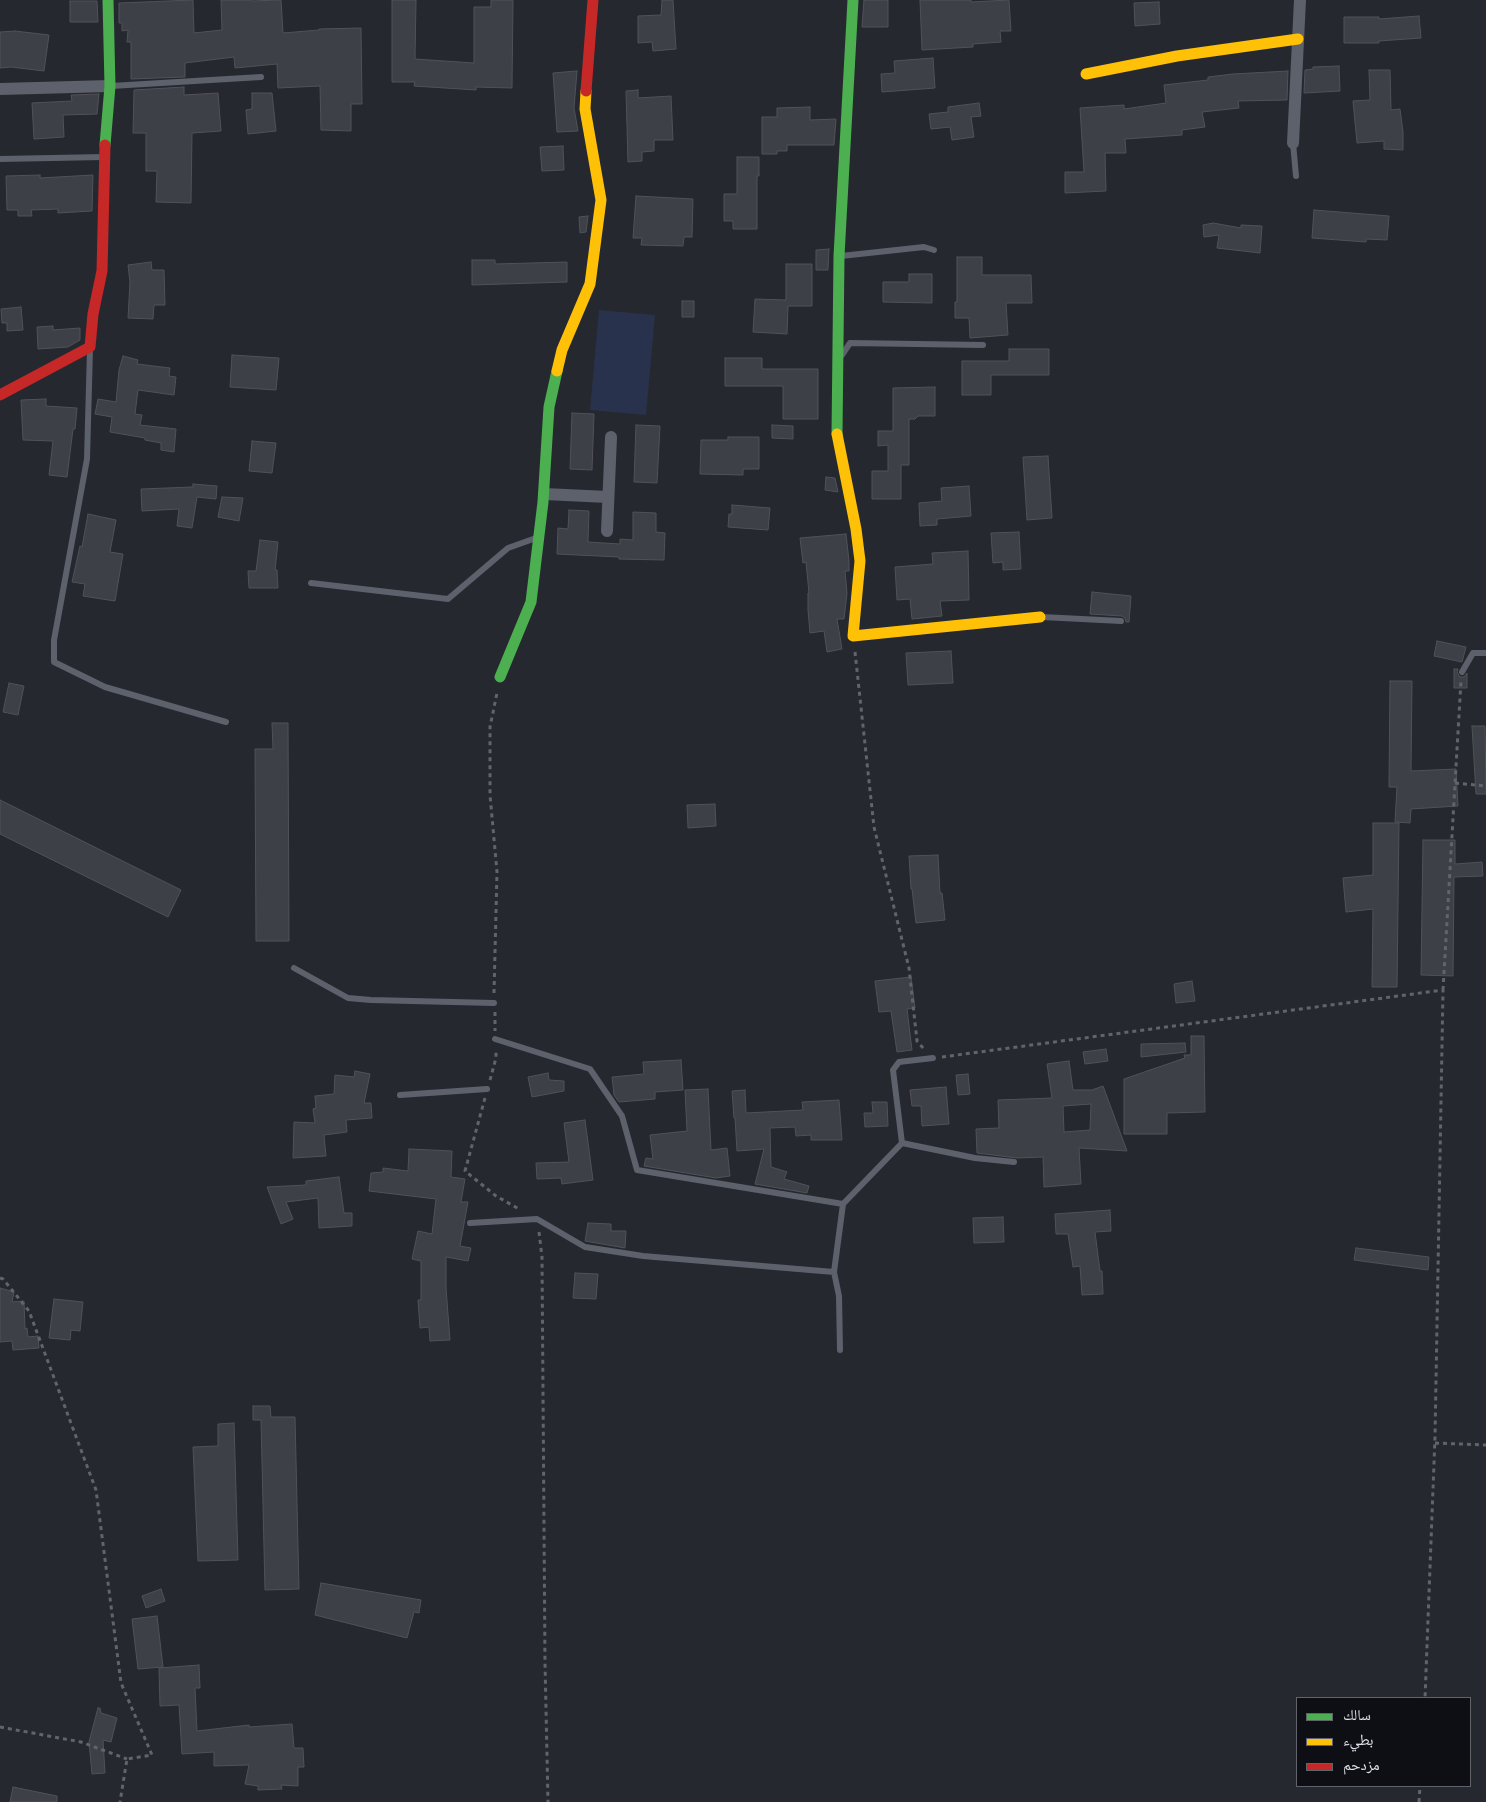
<!DOCTYPE html>
<html>
<head>
<meta charset="utf-8">
<style>
	body { margin:0 }
	#map { position:relative; width:1486px; height:1802px; overflow:hidden; background:#25282f; font-family:"Crimson Pro","Noto Naskh Arabic",serif }
	canvas { display:block }
	.legend { position:absolute; left:1296px; top:1697px; width:175px; height:90px; box-sizing:border-box; background:#0d0f15; border:1px solid #61636a; margin:0; padding:6px 9px; list-style:none; font-size:15px; color:#dee1ea }
	.legend li { display:flex; align-items:center; gap:10px; height:25px }
	.legend b { width:25px; border:1px solid #61636a }
</style>
</head>
<body>
<div id="map">
<canvas width="1486" height="1802"></canvas>
<ul class="legend">
<li><b style="height:6px;background:#4caf50"></b>سالك</li>
<li><b style="height:6px;background:#ffc107"></b>بطيء</li>
<li><b style="height:6px;background:#c62828"></b>مزدحم</li>
</ul>
</div>
<script>
const ctx = document.querySelector('canvas').getContext('2d');
ctx.lineJoin = 'round';
function fillPath(path, color) { ctx.fillStyle = color; ctx.fill(path, 'evenodd'); }
const shape = rows => new Path2D(rows.map(r => 'M' + r).join(''));
function strokePath(path, color, width, dash) { ctx.strokeStyle = color; ctx.lineWidth = width; ctx.lineCap = dash ? 'butt' : 'round'; ctx.setLineDash(dash || []); ctx.stroke(path); }
const green = shape([
	[599,310,655,315,646,415,590,410]
]);
const building = shape([
	[193,0,194,33,222,30,221,0,251,0,251,1,281,0,283,33,319,30,319,29,361,28,362,104,351,104,351,131,321,130,320,86,278,88,277,64,235,68,234,57,185,63,185,77,131,79,131,42,127,42,128,30,122,31,122,23,119,23,119,3,193,0],
	[392,0,416,0,415,59,474,63,474,7,491,7,491,0,513,0,512,88,476,87,476,90,414,86,415,82,392,82,392,0],
	[662,0,673,0,676,49,653,51,652,42,638,43,638,16,661,15,662,0],
	[864,0,888,0,888,27,862,27,864,0],
	[920,0,971,0,971,2,1009,0,1011,31,1000,31,1001,42,973,44,973,47,922,50,920,0],
	[70,1,97,1,98,22,70,22,70,1],
	[1159,2,1160,24,1135,26,1134,3,1159,2],
	[1419,16,1421,38,1379,41,1379,43,1344,43,1344,17,1379,17,1379,19,1419,16],
	[15,31,49,35,44,71,11,67,0,68,0,32,15,31],
	[933,58,935,88,882,92,881,74,895,73,894,61,933,58],
	[1339,66,1340,91,1304,93,1305,70,1313,69,1313,67,1339,66],
	[1369,70,1390,70,1391,110,1400,109,1403,132,1403,150,1384,149,1384,141,1357,143,1353,101,1370,100,1369,70],
	[577,71,574,108,578,131,557,132,553,73,577,71],
	[1288,71,1287,100,1238,101,1239,108,1202,112,1205,127,1182,130,1182,135,1125,139,1126,153,1105,153,1106,191,1065,193,1065,172,1084,172,1080,108,1124,105,1124,109,1166,103,1164,85,1208,80,1208,77,1233,74,1288,71],
	[184,87,184,95,218,93,221,131,192,133,191,203,156,202,157,171,146,171,146,133,133,133,134,90,184,87],
	[638,90,638,98,671,96,673,140,654,140,654,151,642,152,642,161,628,162,626,91,638,90],
	[252,93,272,93,276,131,248,134,246,110,252,109,252,93],
	[99,94,97,114,63,115,64,137,34,139,32,103,72,101,71,95,99,94],
	[979,103,981,116,971,117,974,137,952,140,950,127,931,129,929,114,948,112,948,107,979,103],
	[810,107,810,120,836,119,834,145,787,145,787,151,777,151,777,154,762,154,762,117,777,117,777,108,810,107],
	[563,146,564,170,542,171,540,147,563,146],
	[737,157,759,157,759,176,757,176,757,229,733,229,733,221,724,221,724,194,737,194,737,157],
	[40,175,40,178,93,175,92,211,58,213,58,209,31,210,32,216,18,216,18,210,7,210,6,176,40,175],
	[636,196,693,199,692,237,684,237,683,246,641,245,642,238,633,238,636,196],
	[1314,210,1389,216,1387,240,1366,239,1366,242,1312,238,1314,210],
	[588,216,586,232,580,233,579,217,588,216],
	[1213,223,1241,228,1241,225,1262,226,1260,253,1217,248,1219,235,1204,237,1203,225,1213,223],
	[829,249,828,270,816,270,816,250,829,249],
	[957,257,982,257,982,275,1031,275,1032,303,1006,303,1008,335,970,338,969,318,955,318,955,302,957,302,957,257],
	[472,260,495,260,495,264,567,262,567,282,472,285,472,260],
	[151,262,152,270,164,270,165,305,154,305,153,319,128,318,130,282,128,265,151,262],
	[786,264,812,264,812,306,788,306,787,334,753,332,755,299,786,300,786,264],
	[909,274,932,274,932,303,883,302,883,282,909,282,909,274],
	[682,301,694,301,694,317,682,317,682,301],
	[21,307,23,330,7,331,7,323,2,323,1,309,21,307],
	[53,326,53,330,80,328,80,340,68,347,38,349,37,327,53,326],
	[1009,349,1049,349,1049,375,991,375,991,395,962,395,962,361,1009,361,1009,349],
	[232,355,279,358,276,390,230,387,232,355],
	[123,356,138,360,137,364,170,368,169,376,176,377,174,395,138,390,135,414,142,415,140,425,176,429,174,452,161,450,161,443,145,440,145,438,110,432,112,417,95,414,98,399,116,402,119,370,123,356],
	[725,358,762,358,762,369,818,369,818,419,783,419,783,386,725,386,725,358],
	[935,387,935,416,918,416,915,419,909,419,909,465,901,465,901,499,872,499,872,471,888,471,888,445,878,446,878,431,893,431,893,388,935,387],
	[46,399,46,406,77,408,75,429,73,429,67,477,49,475,53,441,23,440,21,400,46,399],
	[572,413,594,414,592,470,570,469,572,413],
	[636,425,660,426,657,483,634,482,636,425],
	[772,425,793,426,793,439,772,438,772,425],
	[728,437,759,437,759,469,743,469,743,475,700,474,701,440,728,440,728,437],
	[252,441,276,443,272,473,249,471,252,441],
	[1048,456,1052,518,1027,520,1023,457,1048,456],
	[826,477,835,478,838,492,825,490,826,477],
	[193,484,217,486,216,499,197,497,192,528,177,526,179,509,142,511,141,489,193,487,193,484],
	[969,486,971,516,937,519,937,525,920,526,919,503,942,501,941,488,969,486],
	[222,497,243,498,239,521,218,517,222,497],
	[732,505,770,508,768,530,728,527,729,514,732,514,732,505],
	[569,510,589,511,588,542,620,544,620,539,633,540,633,512,656,513,656,532,665,533,664,560,619,559,619,557,557,554,558,528,568,529,569,510],
	[88,514,116,520,110,552,123,554,115,601,83,596,85,584,72,582,80,546,82,547,88,514],
	[1019,532,1021,569,1003,570,1003,562,993,563,991,533,1019,532],
	[846,534,849,561,849,571,845,571,847,593,844,619,837,619,842,649,827,652,824,631,810,633,808,610,808,593,809,593,806,562,803,563,800,538,846,534],
	[260,540,278,542,275,570,277,570,278,588,249,588,248,571,256,571,260,540],
	[968,551,969,600,940,601,942,616,912,619,910,599,897,600,895,567,933,564,932,553,968,551],
	[1092,592,1131,596,1129,622,1126,622,1125,618,1122,616,1090,614,1092,592],
	[1437,641,1466,647,1462,662,1434,656,1437,641],
	[951,651,953,683,908,685,906,653,951,651],
	[1454,669,1458,669,1457,672,1460,677,1464,677,1467,673,1467,688,1454,688,1454,669],
	[1390,681,1412,681,1411,771,1456,769,1458,806,1411,809,1410,823,1395,822,1397,787,1389,787,1390,681],
	[9,683,24,686,18,715,3,712,9,683],
	[272,723,288,723,289,941,256,941,255,749,273,749,272,723],
	[1472,726,1485,726,1486,794,1476,794,1472,726],
	[0,800,181,890,168,917,0,834,0,800],
	[715,804,716,826,688,828,687,805,715,804],
	[1373,823,1399,823,1397,987,1372,987,1373,909,1346,912,1343,878,1373,875,1373,823],
	[1423,840,1455,840,1455,864,1482,862,1483,876,1454,877,1453,976,1421,975,1423,840],
	[938,855,940,893,942,893,945,920,916,923,912,889,911,889,909,856,938,855],
	[911,977,915,1008,907,1009,912,1050,897,1052,891,1011,879,1012,875,981,911,977],
	[1192,981,1195,1001,1176,1003,1174,984,1192,981],
	[1191,1036,1204,1036,1205,1112,1167,1113,1167,1134,1124,1134,1124,1079,1185,1058,1184,1055,1191,1055,1191,1036],
	[1185,1043,1186,1052,1141,1057,1141,1044,1185,1043],
	[1106,1049,1108,1061,1085,1064,1083,1052,1106,1049],
	[681,1060,683,1090,655,1092,655,1099,619,1102,614,1095,612,1077,644,1074,643,1062,681,1060],
	[1069,1061,1073,1090,1092,1090,1103,1086,1127,1151,1079,1148,1081,1184,1044,1187,1043,1157,1017,1158,977,1153,976,1129,999,1128,998,1100,1052,1098,1047,1064,1069,1061],
	[1091,1104,1090,1130,1064,1132,1063,1106,1091,1104],
	[355,1071,370,1074,364,1103,371,1103,372,1118,346,1120,347,1132,324,1135,326,1156,293,1158,294,1122,315,1123,313,1109,316,1108,315,1096,334,1094,335,1075,354,1077,355,1071],
	[548,1073,549,1080,564,1081,564,1091,532,1097,528,1077,548,1073],
	[968,1074,970,1094,958,1095,956,1075,968,1074],
	[946,1087,949,1124,922,1126,921,1106,912,1106,910,1090,946,1087],
	[708,1089,711,1150,727,1148,730,1176,716,1178,644,1166,646,1158,653,1159,650,1135,687,1131,685,1090,708,1089],
	[745,1090,746,1113,803,1110,802,1102,839,1100,842,1140,811,1140,811,1135,796,1136,795,1127,770,1128,771,1167,787,1172,784,1179,809,1186,807,1193,755,1184,764,1149,737,1151,735,1118,734,1118,732,1091,745,1090],
	[872,1102,887,1102,888,1126,865,1127,864,1113,873,1113,872,1102],
	[585,1120,593,1180,562,1184,561,1178,537,1179,536,1163,569,1162,564,1123,585,1120],
	[409,1149,452,1151,451,1177,465,1179,461,1202,468,1202,460,1246,471,1248,468,1261,446,1257,446,1288,450,1340,430,1341,429,1327,420,1328,418,1300,421,1300,421,1261,412,1259,418,1231,432,1234,436,1199,369,1191,371,1173,383,1172,383,1168,408,1171,409,1149],
	[339,1177,344,1213,352,1213,352,1226,319,1228,318,1198,286,1202,293,1219,281,1224,267,1187,306,1185,306,1181,339,1177],
	[1110,1210,1111,1231,1095,1232,1100,1271,1102,1271,1103,1294,1082,1295,1080,1266,1073,1267,1068,1234,1056,1234,1055,1214,1110,1210],
	[1003,1217,1004,1242,974,1243,973,1218,1003,1217],
	[588,1223,611,1224,611,1231,626,1231,625,1248,585,1241,588,1223],
	[1356,1248,1429,1257,1428,1270,1354,1260,1356,1248],
	[575,1273,598,1274,596,1299,573,1298,575,1273],
	[0,1288,14,1292,12,1302,24,1301,25,1329,27,1328,28,1337,38,1336,39,1348,13,1350,12,1341,0,1342,0,1288],
	[54,1299,83,1302,80,1331,71,1330,70,1340,49,1338,54,1299],
	[253,1406,270,1406,271,1417,295,1417,299,1589,265,1590,261,1420,253,1420,253,1406],
	[234,1423,238,1560,198,1561,193,1447,218,1446,218,1424,234,1423],
	[321,1583,421,1600,419,1613,414,1612,407,1638,315,1615,321,1583],
	[161,1589,165,1601,146,1608,142,1596,161,1589],
	[157,1616,163,1667,138,1669,132,1619,157,1616],
	[199,1665,200,1688,195,1688,197,1731,249,1725,249,1727,292,1724,294,1748,303,1748,304,1767,298,1767,298,1786,281,1785,282,1789,258,1790,258,1786,245,1784,249,1765,214,1766,214,1752,182,1754,179,1705,160,1706,159,1668,199,1665],
	[98,1708,100,1708,101,1713,117,1718,111,1742,103,1740,105,1773,92,1774,89,1742,98,1708],
	[13,1787,57,1796,57,1802,10,1802,13,1787]
]);
const path = shape([
	[855,652,874,827,909,968,917,1041,924,1049],
	[1455,783,1486,786],
	[1443,990,1461,681],
	[494,993,497,872,490,795,490,727,497,693],
	[495,1012,495,1031],
	[942,1057,1443,990,1435,1437,1425,1698],
	[490,1080,496,1058,496,1049],
	[485,1098,465,1171,496,1196,519,1209],
	[539,1232,542,1257,545,1663,548,1802],
	[0,1278,3,1279,29,1311,96,1490,121,1683,152,1755,127,1759,120,1802],
	[1435,1443,1486,1445],
	[0,1727,81,1742,127,1759],
	[1419,1802,1420,1786]
]);
const lane = shape([
	[111,86,261,77],
	[1293,143,1296,176],
	[0,159,104,157],
	[841,256,924,247,934,250],
	[90,349,87,459,54,640,54,662,105,687,226,722],
	[842,355,850,343,983,345],
	[311,583,448,599,508,548,536,538],
	[1042,617,1121,621],
	[1462,672,1473,653,1486,653],
	[294,968,348,998,371,1000,494,1003],
	[495,1039,590,1069,622,1116,637,1170,843,1204],
	[400,1095,487,1089],
	[902,1143,893,1070,899,1062,933,1058],
	[902,1143,975,1158,1014,1162],
	[470,1223,537,1219,585,1247,643,1256,834,1272],
	[840,1350,839,1296,834,1272,843,1204,902,1143]
]);
const street = shape([
	[0,89,110,86],
	[1293,143,1300,0],
	[544,494,608,497],
	[607,531,611,437]
]);
const fast = shape([
	[105,145,110,86,108,0],
	[837,434,839,256,853,0],
	[500,677,531,602,543,502,549,407,557,371]
]);
const slow = shape([
	[1086,74,1177,56,1298,39],
	[557,371,562,350,590,284,601,200,585,109,586,91],
	[837,434,856,529,860,561,853,636,1040,617]
]);
const jam = shape([
	[586,91,593,0],
	[0,395,90,347,93,314,102,271,105,145]
]);
fillPath(green, '#29324c');
fillPath(building, '#3e4047');
strokePath(building, '#505258', 1);
strokePath(path, '#61646b', 3, [4, 4]);
strokePath(lane, '#5d616b', 6);
strokePath(street, '#5d616b', 12);
strokePath(fast, '#4caf50', 11);
strokePath(slow, '#ffc107', 11);
strokePath(jam, '#c62828', 11);
</script>
</body>
</html>
